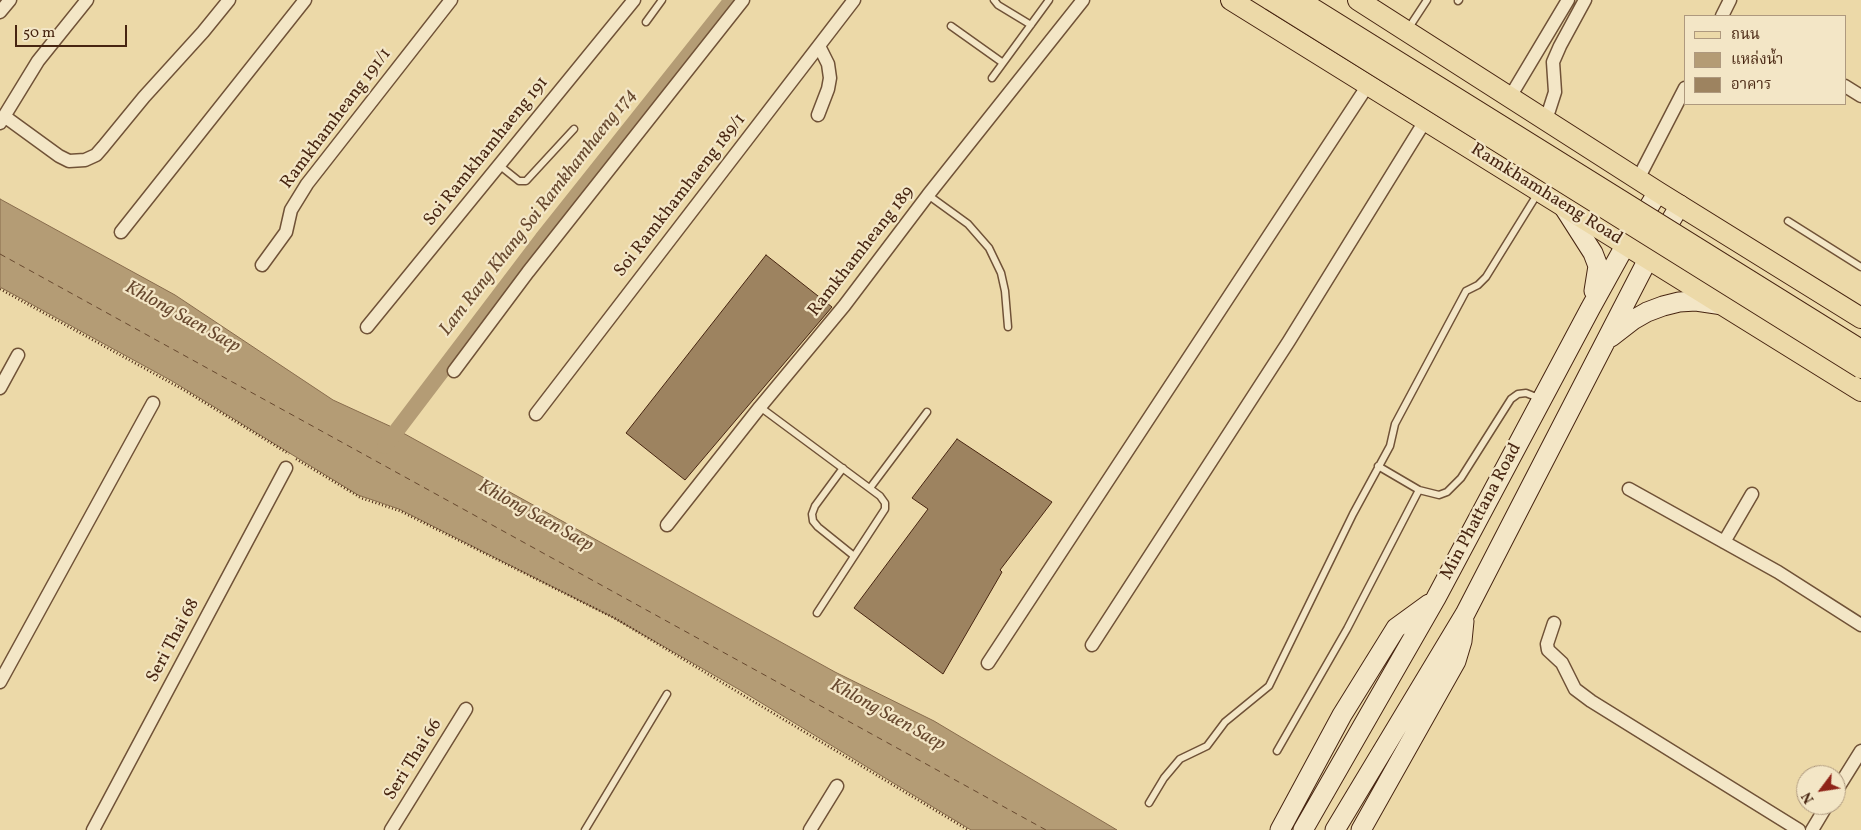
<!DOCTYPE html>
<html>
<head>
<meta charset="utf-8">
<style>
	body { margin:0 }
	#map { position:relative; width:1861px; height:830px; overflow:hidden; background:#ecd9a8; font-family:Vollkorn,"Noto Serif Thai",serif }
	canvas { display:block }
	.legend { position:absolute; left:1684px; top:15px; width:162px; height:90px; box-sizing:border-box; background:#f3e6c6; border:1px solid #ae997e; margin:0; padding:6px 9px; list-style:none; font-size:15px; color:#472511 }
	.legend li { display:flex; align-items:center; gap:10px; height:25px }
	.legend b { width:25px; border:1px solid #ae997e }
	.north { position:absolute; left:1796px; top:765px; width:50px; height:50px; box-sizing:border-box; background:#f3e6c6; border:1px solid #ae997e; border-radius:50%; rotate:239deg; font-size:14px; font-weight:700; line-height:20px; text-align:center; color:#472511 }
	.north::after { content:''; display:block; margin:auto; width:18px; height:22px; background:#8f2418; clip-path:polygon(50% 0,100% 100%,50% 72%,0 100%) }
	.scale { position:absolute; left:15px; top:25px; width:112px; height:22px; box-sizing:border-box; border:2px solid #472511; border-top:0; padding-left:6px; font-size:15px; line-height:18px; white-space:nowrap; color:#472511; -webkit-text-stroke:4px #f3e6c6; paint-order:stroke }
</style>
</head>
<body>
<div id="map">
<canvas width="1861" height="830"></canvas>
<ul class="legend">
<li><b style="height:6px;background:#ecd9a8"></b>ถนน</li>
<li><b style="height:14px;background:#b49c75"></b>แหล่งน้ำ</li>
<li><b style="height:14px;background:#9d8360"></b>อาคาร</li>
</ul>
<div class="north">N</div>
<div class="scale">50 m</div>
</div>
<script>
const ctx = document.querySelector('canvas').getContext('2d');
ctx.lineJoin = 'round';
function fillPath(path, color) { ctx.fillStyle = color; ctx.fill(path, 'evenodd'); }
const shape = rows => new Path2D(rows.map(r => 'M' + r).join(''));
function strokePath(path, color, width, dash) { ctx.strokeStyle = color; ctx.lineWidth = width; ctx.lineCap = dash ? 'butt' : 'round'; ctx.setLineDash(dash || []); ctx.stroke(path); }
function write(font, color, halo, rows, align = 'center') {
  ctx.font = font + ' Vollkorn,serif'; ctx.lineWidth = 4.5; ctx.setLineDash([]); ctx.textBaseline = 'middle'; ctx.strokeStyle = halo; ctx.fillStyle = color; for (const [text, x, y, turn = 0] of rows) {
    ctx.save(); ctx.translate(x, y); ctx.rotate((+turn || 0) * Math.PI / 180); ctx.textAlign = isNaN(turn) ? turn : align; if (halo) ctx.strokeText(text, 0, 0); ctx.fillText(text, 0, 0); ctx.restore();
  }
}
const water = shape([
	[0,199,175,295,333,400,394,428,835,672,934,721,1117,830,971,830,740,690,612,617,399,509,358,495,172,381,0,287,0,199]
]);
const canal = shape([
	[385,446,542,239,732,0]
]);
const ferry = shape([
	[0,254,1046,830]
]);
const building = shape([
	[766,255,832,307,685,480,626,433,766,255],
	[957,439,1052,502,1000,570,1002,572,943,674,854,608,928,509,912,498,957,439]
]);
const path = shape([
	[0,289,182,389,289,454],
	[296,459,361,498,400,511,616,619,968,830]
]);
const lane = shape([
	[994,0,998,5,1031,25],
	[1458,1,1459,0],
	[646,22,662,0],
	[951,26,1003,63],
	[1408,29,1427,0],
	[992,78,1049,0],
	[499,165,519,181,526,181,574,129],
	[928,195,968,224,989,248,1001,273,1005,291,1008,327],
	[1788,221,1861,267],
	[760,407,880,496,885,503,885,509,817,613],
	[1378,466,1419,490,1439,495,1447,492,1461,478,1511,399,1518,394,1526,393,1541,399],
	[843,468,815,506,812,514,813,521,818,527,854,556],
	[870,488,927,412],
	[1277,751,1347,629,1419,490],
	[1149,803,1164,778,1180,759,1207,746,1225,722,1269,686,1353,514,1390,446,1395,424,1466,291,1478,285,1486,277,1538,193],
	[585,830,667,694]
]);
const street = shape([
	[0,12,10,0],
	[1722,16,1730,0],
	[1845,86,1861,96],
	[1510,97,1568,0],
	[818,115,828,89,830,78,828,64,819,46],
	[4,116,59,156,69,161,85,160,96,155,103,147,144,97,203,32,229,0],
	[1546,120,1555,92,1553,62,1560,46,1585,0],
	[0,123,38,61,87,0],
	[1638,179,1685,88],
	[121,232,305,0],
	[262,265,286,232,291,210,307,184,451,0],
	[367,327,634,0],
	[454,371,528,272,743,0],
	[0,388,18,355],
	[536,414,854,0],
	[1629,489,1778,572,1861,625],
	[667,525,760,407,844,306,928,195,1083,0],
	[1724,542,1752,494],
	[1554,623,1547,644,1548,650,1562,663,1575,689,1591,701,1799,830],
	[1092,645,1289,341,1425,121],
	[988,663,1368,85],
	[0,682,153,403],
	[1836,791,1861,751],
	[93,830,286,468],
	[391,830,466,709],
	[810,830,837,786],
	[1812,830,1827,805]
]);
const secondary = shape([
	[1563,206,1593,253,1598,266,1594,291],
	[1611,337,1633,320,1647,312,1663,306,1679,302,1696,301,1723,305],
	[1280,830,1342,715,1396,628,1429,604],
	[1303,830,1436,598,1590,309,1626,244,1658,192],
	[1335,830,1465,614,1648,259,1680,205],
	[1361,830,1456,661,1462,641,1464,621]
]);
const primary = shape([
	[1231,0,1861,391],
	[1358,0,1658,192,1861,318]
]);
const primaryBridge = shape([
	[1271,0,1861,368],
	[1299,0,1861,350]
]);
const streetNames = [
	["Ramkhamheang 191/1",337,119,-53],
	["Soi Ramkhamhaeng 191",487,152,-51],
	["Ramkhamhaeng Road",1546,195,32],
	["Soi Ramkhamhaeng 189/1",681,196,-52],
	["Ramkhamheang 189",862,252,-52],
	["Min Phattana Road",1482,512,-62],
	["Seri Thai 68",174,641,-62],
	["Seri Thai 66",414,760,-58]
];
const waterNames = [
	["Lam Rang Khang Soi Ramkhamhaeng 174",539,213,-52],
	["Khlong Saen Saep",182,318,29],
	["Khlong Saen Saep",535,517,29],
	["Khlong Saen Saep",887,716,29]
];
fillPath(water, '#b49c75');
strokePath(water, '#886c4d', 1);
strokePath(canal, '#b49c75', 16);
strokePath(ferry, '#68492f', 1, [6, 5]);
fillPath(building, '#9d8360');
strokePath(building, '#472511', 1);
strokePath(lane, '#705237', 9);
strokePath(street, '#705237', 15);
strokePath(secondary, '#472511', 21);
strokePath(primary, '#472511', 22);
strokePath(path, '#472511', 2.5, [1, 2.5]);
strokePath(lane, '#f3e6c6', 6);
strokePath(street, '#f3e6c6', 12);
strokePath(secondary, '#f3e6c6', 19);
strokePath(primary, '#ecd9a8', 20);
strokePath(primaryBridge, '#472511', 22, []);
strokePath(primaryBridge, '#ecd9a8', 20);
write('18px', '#472511', '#f3e6c6', streetNames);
write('italic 19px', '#68492f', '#f3e6c6', waterNames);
</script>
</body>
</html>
